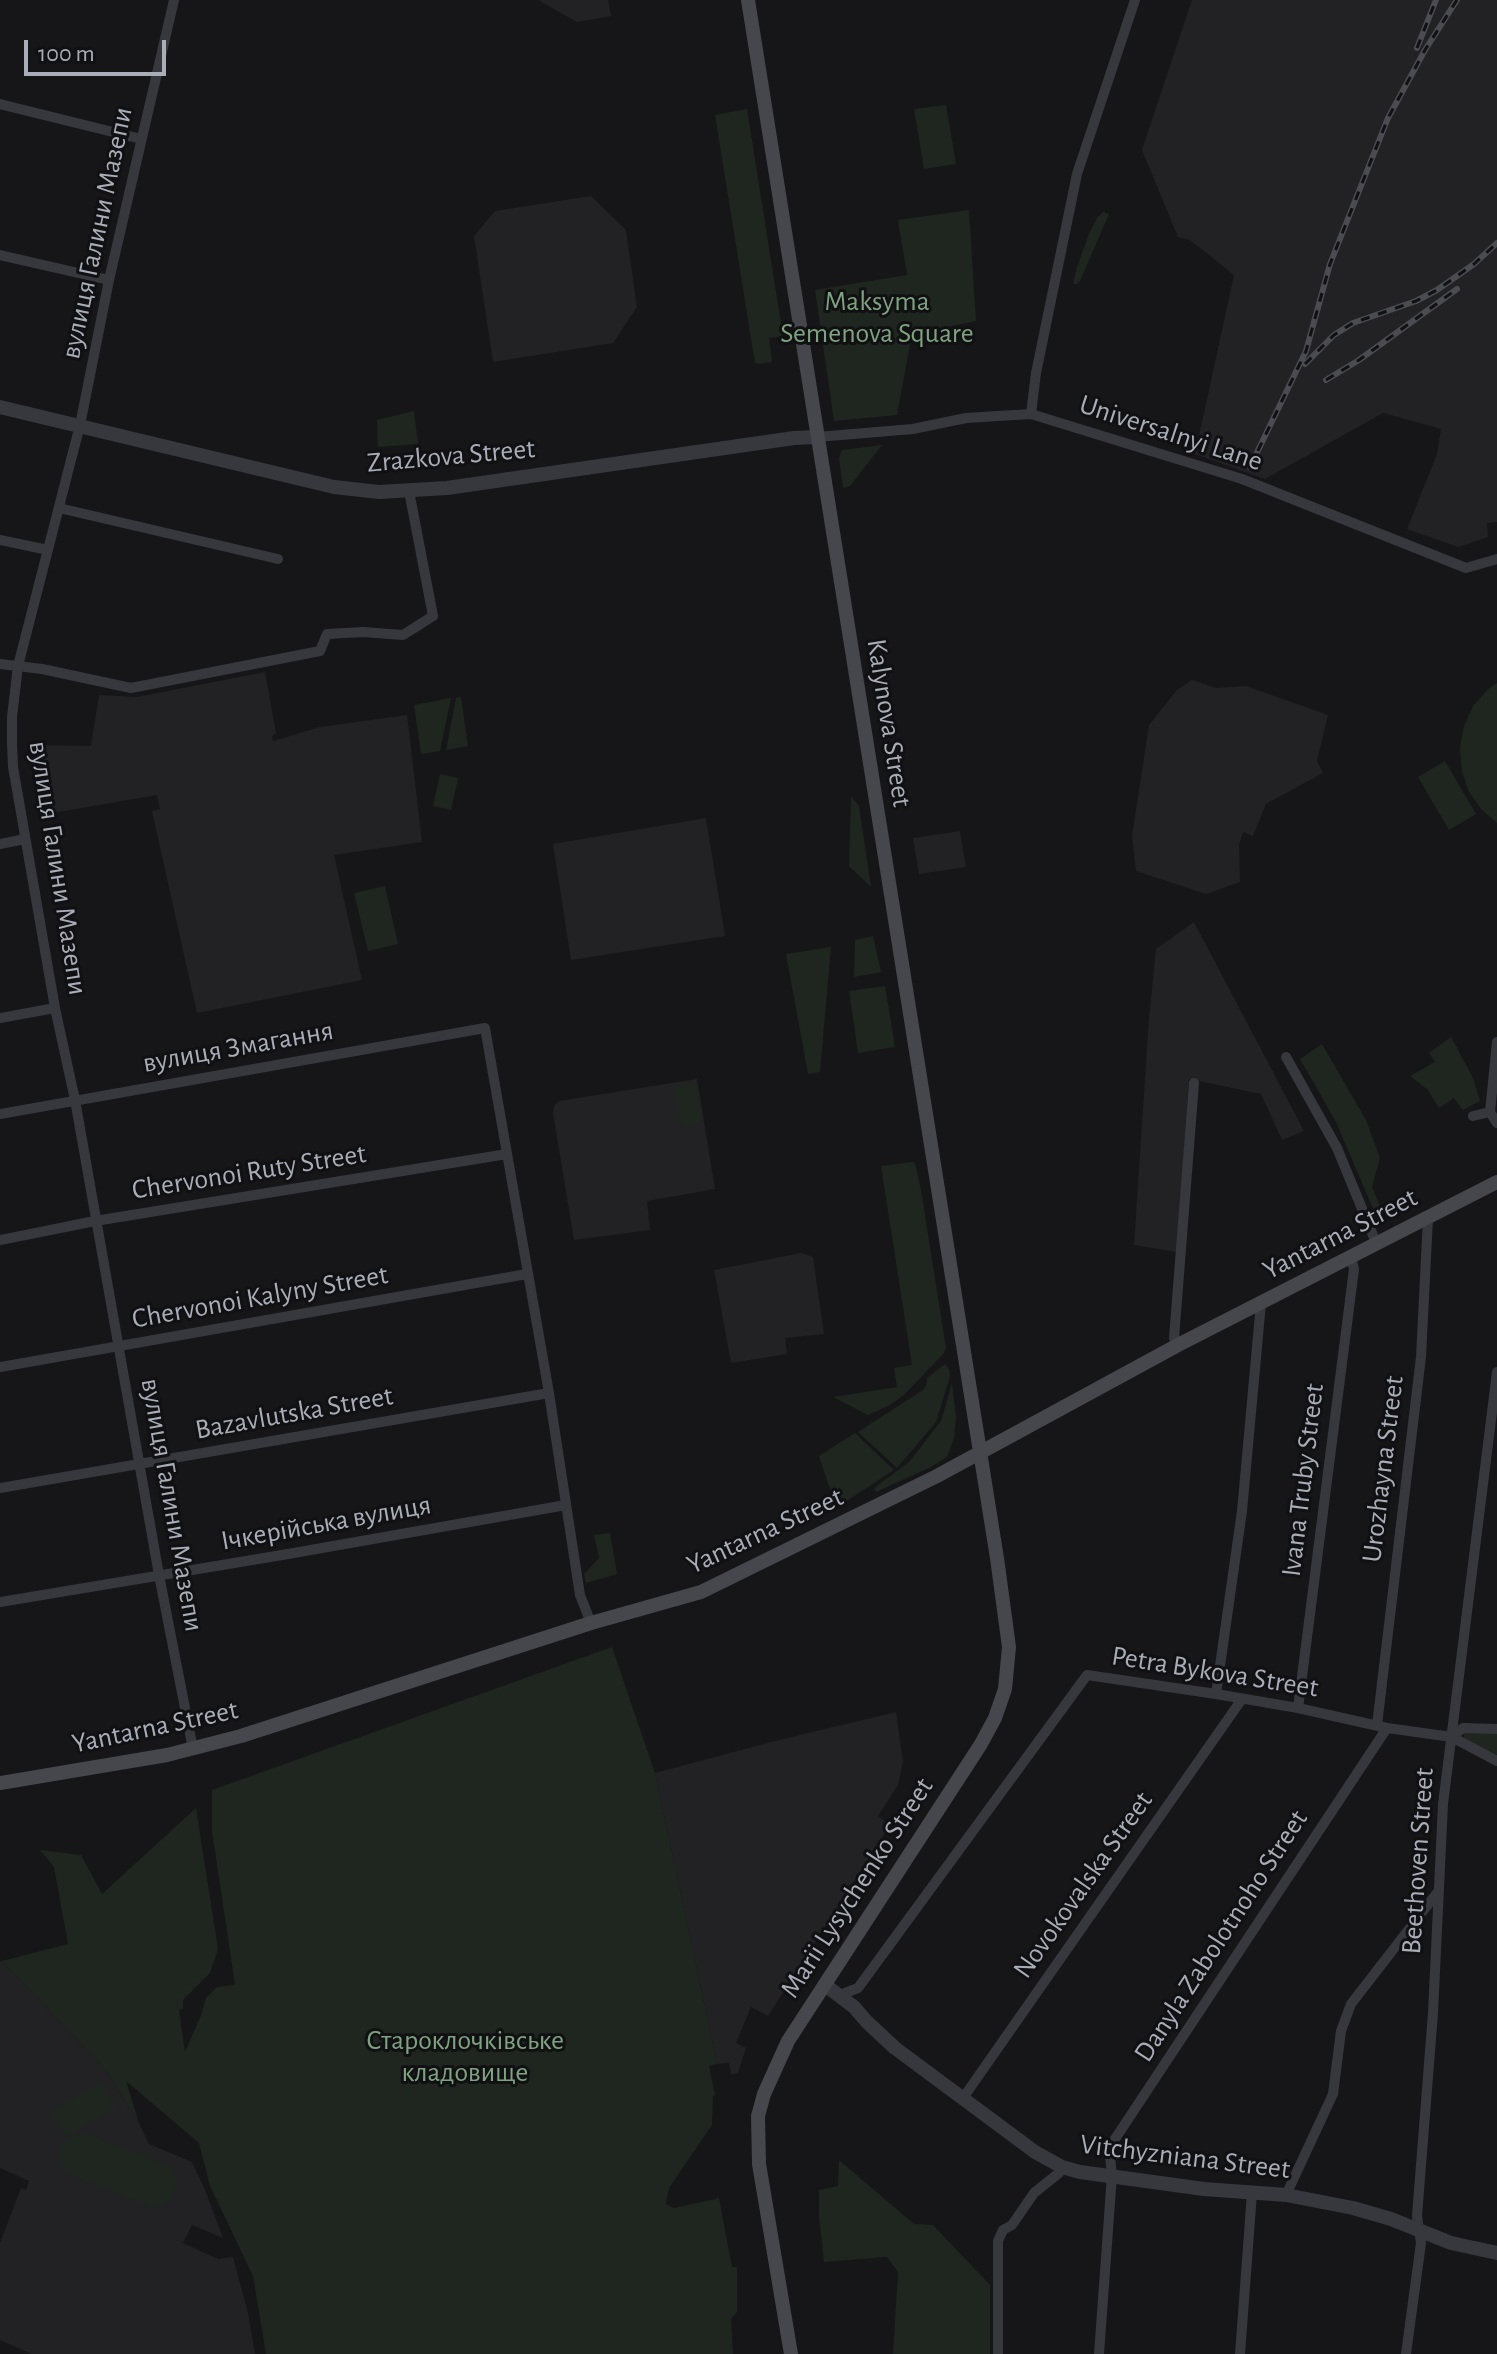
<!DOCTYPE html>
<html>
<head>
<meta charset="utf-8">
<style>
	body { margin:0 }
	#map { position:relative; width:1497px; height:2354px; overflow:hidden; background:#161618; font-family:"Alegreya Sans",sans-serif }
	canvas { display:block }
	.scale { position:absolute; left:24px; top:40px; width:142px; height:36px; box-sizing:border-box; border:4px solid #a8adb8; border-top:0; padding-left:10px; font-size:24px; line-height:28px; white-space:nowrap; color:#a8adb8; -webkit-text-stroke:6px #111113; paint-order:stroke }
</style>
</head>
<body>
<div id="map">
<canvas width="1497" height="2354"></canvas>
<div class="scale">100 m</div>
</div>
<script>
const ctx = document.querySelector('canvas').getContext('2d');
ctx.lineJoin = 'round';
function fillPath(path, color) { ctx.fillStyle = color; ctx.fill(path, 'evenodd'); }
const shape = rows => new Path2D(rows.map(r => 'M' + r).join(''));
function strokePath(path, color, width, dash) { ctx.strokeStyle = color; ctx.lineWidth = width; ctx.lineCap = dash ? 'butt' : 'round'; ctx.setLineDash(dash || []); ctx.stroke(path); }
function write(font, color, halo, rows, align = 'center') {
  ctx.font = font + ' "Alegreya Sans",sans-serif'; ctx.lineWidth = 6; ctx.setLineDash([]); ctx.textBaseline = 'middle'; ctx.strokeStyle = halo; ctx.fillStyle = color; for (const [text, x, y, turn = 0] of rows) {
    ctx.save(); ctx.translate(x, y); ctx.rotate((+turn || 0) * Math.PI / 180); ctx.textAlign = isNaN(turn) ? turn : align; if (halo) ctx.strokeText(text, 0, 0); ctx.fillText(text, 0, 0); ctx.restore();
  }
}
const built = shape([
	[538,0,608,0,611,16,577,22],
	[1192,0,1497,0,1497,522,1487,523,1488,537,1458,547,1407,529,1437,454,1441,429,1383,413,1265,479,1195,454,1234,275,1190,240,1178,237,1142,150],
	[591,196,626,230,637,307,613,343,493,362,474,236,495,211],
	[265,672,276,733,272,736,273,741,320,727,407,715,422,842,334,855,362,980,197,1013,152,811,160,809,157,795,41,815,28,745,91,746,99,695,137,697],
	[1192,680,1216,688,1246,686,1328,715,1317,761,1323,773,1266,804,1253,836,1243,832,1239,845,1240,882,1206,894,1136,871,1132,836,1149,725,1177,690],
	[706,818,725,936,571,960,553,844],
	[960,831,966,867,919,874,913,838],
	[1194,922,1304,1131,1282,1140,1261,1094,1189,1079,1177,1252,1134,1245,1149,1018,1156,949],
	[697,1079,715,1189,647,1201,650,1230,574,1240,553,1113,554,1106,559,1101],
	[801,1253,813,1257,824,1334,785,1338,787,1354,731,1363,714,1270],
	[896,1712,903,1761,898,1785,878,1816,890,1825,768,2016,751,2007,736,2043,746,2048,738,2073,731,2075,729,2063,717,2064,655,1773,775,1741],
	[2,1961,106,2070,139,2123,149,2144,192,2162,205,2190,223,2238,192,2225,183,2243,218,2259,233,2257,248,2313,255,2354,32,2354,0,2340,0,2243,21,2188,26,2190,29,2181,0,2168,0,1962]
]);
const green = shape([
	[946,105,956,164,924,169,914,109],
	[747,109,783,336,769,338,772,362,759,364,755,363,715,115],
	[969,210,976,321,912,334,897,415,834,421,815,290,907,275,898,220],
	[1103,212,1109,214,1080,281,1077,284,1073,284,1077,267,1089,234,1097,218],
	[414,411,418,444,378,447,377,420],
	[882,445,850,486,843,488,839,458,842,450],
	[1497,683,1497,823,1482,810,1469,792,1462,771,1460,748,1464,726,1473,706,1488,689],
	[461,697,468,746,446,750,456,698],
	[451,698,440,751,421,754,414,705],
	[1445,761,1476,814,1449,830,1418,777],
	[440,774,458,778,451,810,433,806],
	[851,796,859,806,871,887,849,866],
	[385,886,398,944,368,951,354,893],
	[873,936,881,972,854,977,855,940],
	[831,947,820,1072,808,1074,786,954],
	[885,986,895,1047,858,1053,849,991],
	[1451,1037,1473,1078,1480,1101,1463,1110,1454,1098,1439,1108,1428,1090,1410,1076,1435,1062,1429,1053],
	[1322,1044,1366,1120,1380,1158,1372,1187,1384,1215,1377,1218,1336,1122,1300,1059],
	[696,1083,702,1123,681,1126,675,1087],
	[912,1162,915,1163,921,1190,946,1348,944,1353,904,1395,890,1405,868,1415,833,1397,897,1387,894,1368,912,1365,881,1166],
	[945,1364,949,1369,950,1376,936,1422,897,1468,858,1432,923,1390,927,1384,927,1378],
	[952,1383,956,1418,954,1438,947,1457,929,1468,876,1492,874,1488,909,1462,941,1421],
	[855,1433,894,1470,836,1508,819,1456],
	[610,1533,617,1574,586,1583,584,1574,599,1558,594,1535],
	[612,1647,655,1773,717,2064,709,2066,715,2095,713,2096,712,2125,669,2188,666,2204,674,2208,719,2198,732,2267,737,2267,737,2312,731,2319,733,2354,266,2354,253,2276,210,2186,199,2143,126,2081,139,2123,106,2070,2,1961,68,1944,54,1867,40,1850,81,1855,102,1894,196,1808,218,1949,210,1973,183,2000,183,2009,179,2010,185,2052,201,2015,206,1998,217,1987,235,1985,212,1831,212,1790],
	[1464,1732,1497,1734,1497,1755,1464,1738],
	[101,2082,116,2107,66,2137,51,2112],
	[84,2133,168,2166,177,2181,172,2198,163,2205,152,2207,68,2174,61,2165,61,2148,68,2138],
	[839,2160,914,2224,933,2225,990,2285,990,2354,893,2354,898,2272,887,2257,824,2262,819,2216,819,2190,838,2186]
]);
const minor = shape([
	[174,0,109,280,80,425,18,666,12,717,12,743,13,767,55,1008,75,1100,159,1575,193,1749],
	[0,104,141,139],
	[0,255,109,280],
	[1031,414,1036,373,1077,174,1135,0],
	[817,437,913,429,966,418,1031,414,1242,479,1466,568,1497,559],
	[59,508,278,559],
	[0,540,48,550],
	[0,664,42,669,131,688,320,651,327,634,363,632,403,635,433,616,409,491],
	[0,844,25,839],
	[0,1018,55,1008],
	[1286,1057,1337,1148,1377,1245],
	[1490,1112,1497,1042],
	[0,1114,485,1028,549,1393,580,1595,591,1623],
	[1473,1116,1490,1112,1497,1123],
	[0,1240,95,1221,507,1154],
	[1178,1345,1174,1338,1194,1083],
	[0,1367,527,1274],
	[0,1488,549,1393],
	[0,1602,288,1554,566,1505],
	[1216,1694,1242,1511,1261,1303],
	[1298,1708,1354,1269,1351,1257],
	[1377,1725,1421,1357,1428,1218],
	[1452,1737,1497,1761],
	[840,1995,858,1988,1087,1675,1216,1694,1298,1708,1387,1728,1452,1737,1463,1728,1497,1729],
	[963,2098,1242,1699],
	[1286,2195,1333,2094,1341,2031,1351,2004,1437,1893],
	[998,2354,998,2241,1003,2230,1012,2225,1034,2193,1059,2173,1062,2167],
	[1099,2354,1112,2175,1109,2148,1387,1728],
	[1240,2354,1252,2193],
	[1406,2354,1421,2243,1417,2216,1433,2013,1443,1804,1497,1372]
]);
const tertiary = shape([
	[0,407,334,487,379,492,447,488,794,438,817,437],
	[825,1985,854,2007,867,2022,895,2048,1035,2152,1062,2167,1080,2172,1204,2189,1286,2195,1353,2208,1391,2219,1451,2243,1497,2253]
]);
const secondary = shape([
	[748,0,997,1558,1009,1647,1005,1689,995,1718,981,1744,788,2041,764,2094,758,2116,759,2164,791,2354],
	[0,1783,167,1755,241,1736,591,1623,701,1592,937,1476,1178,1345,1497,1182]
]);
const rail = shape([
	[1417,48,1436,0],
	[1305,364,1334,335,1353,323,1416,301,1437,290,1474,264,1497,243],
	[1326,380,1359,360,1457,289],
	[1250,467,1306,351,1330,264,1388,118,1425,50,1457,0]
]);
const streetNames = [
	["вулиця Галини Мазепи",97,233,-78],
	["Universalnyi Lane",1171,433,18],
	["Zrazkova Street",451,456,-5],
	["Kalynova Street",889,723,81],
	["вулиця Галини Мазепи",58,868,81],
	["вулиця Змагання",238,1047,-10],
	["Chervonoi Ruty Street",249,1172,-9],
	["Yantarna Street",1340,1234,-27],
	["Chervonoi Kalyny Street",260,1297,-10],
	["Bazavlutska Street",294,1413,-10],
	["Urozhayna Street",1383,1469,-83],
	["Ivana Truby Street",1303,1480,-83],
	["вулиця Галини Мазепи",172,1505,80],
	["Ічкерійська вулиця",326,1523,-10],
	["Yantarna Street",765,1531,-25],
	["Petra Bykova Street",1215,1672,9],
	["Yantarna Street",155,1727,-12],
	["Beethoven Street",1418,1861,-86],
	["Novokovalska Street",1083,1885,-55],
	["Marii Lysychenko Street",857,1888,-57],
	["Danyla Zabolotnoho Street",1221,1936,-57],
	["Vitchyzniana Street",1185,2157,7]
];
const parkNames = [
	["Maksyma",877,302],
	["Semenova Square",877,334],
	["Староклочківське",465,2041],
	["кладовище",465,2073]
];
fillPath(built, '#222225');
fillPath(green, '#1e261f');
strokePath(minor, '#37383d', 10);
strokePath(tertiary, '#37383d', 14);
strokePath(secondary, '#45474d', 14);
strokePath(rail, '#4a4c52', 6);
strokePath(rail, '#111113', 3, [9]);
write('28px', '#a8adb8', '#111113', streetNames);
write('28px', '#7fa381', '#111113', parkNames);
</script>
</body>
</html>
